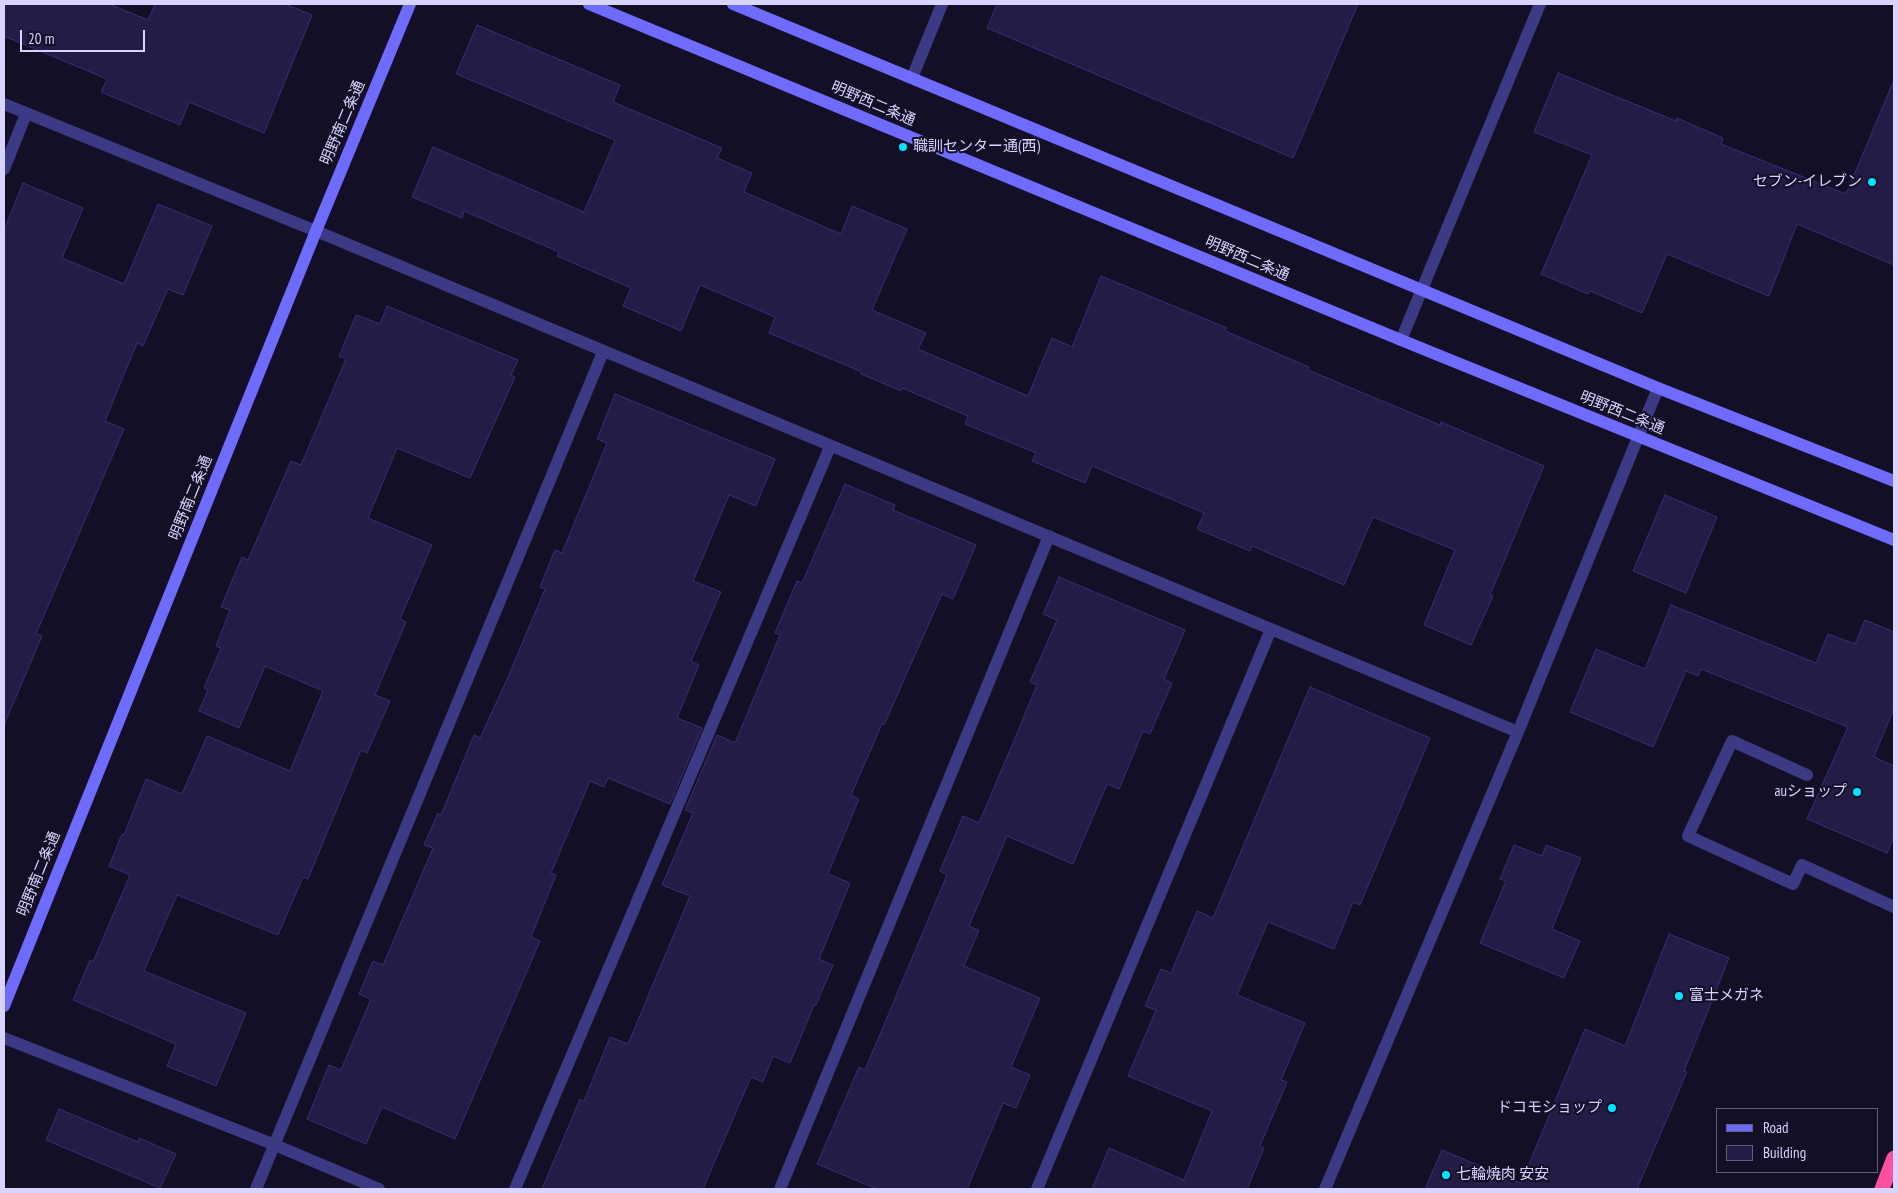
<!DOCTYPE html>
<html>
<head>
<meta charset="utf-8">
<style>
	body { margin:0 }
	#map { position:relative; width:1898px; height:1193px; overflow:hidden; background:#130f26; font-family:"PT Sans Narrow",sans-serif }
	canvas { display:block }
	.frame { position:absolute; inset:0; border:5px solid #d9d4ff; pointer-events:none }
	.legend { position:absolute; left:1716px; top:1108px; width:162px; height:65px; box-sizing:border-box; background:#130f26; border:1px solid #625e7d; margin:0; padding:6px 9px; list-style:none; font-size:15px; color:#d9d4ff }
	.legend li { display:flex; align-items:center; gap:10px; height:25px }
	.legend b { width:25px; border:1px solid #625e7d }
	.scale { position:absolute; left:20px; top:30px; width:125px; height:22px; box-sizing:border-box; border:2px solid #d9d4ff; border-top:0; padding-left:6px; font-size:15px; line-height:18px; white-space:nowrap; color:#d9d4ff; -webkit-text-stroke:4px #130f26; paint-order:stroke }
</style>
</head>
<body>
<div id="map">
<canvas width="1898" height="1193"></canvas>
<div class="frame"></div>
<ul class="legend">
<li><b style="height:6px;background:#6f6bff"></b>Road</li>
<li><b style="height:14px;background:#241b47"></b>Building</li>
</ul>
<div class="scale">20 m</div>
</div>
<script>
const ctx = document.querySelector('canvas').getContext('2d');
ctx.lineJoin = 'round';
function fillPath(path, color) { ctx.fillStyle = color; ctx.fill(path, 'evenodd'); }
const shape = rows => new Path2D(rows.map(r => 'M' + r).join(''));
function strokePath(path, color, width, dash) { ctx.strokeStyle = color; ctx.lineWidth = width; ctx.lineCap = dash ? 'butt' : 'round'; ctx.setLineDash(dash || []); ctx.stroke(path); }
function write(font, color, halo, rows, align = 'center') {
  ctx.font = font + ' "PT Sans Narrow","Noto Sans JP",sans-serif'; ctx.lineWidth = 4; ctx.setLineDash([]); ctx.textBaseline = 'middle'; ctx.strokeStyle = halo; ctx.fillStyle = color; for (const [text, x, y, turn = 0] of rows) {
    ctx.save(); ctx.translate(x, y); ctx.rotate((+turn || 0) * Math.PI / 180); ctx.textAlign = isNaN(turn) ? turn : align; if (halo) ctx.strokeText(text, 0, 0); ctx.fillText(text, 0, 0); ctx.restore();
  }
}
const building = shape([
	[4,4,109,4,148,20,155,4,285,4,312,15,264,133,189,102,180,125,101,92,107,79,4,36,4,4],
	[997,4,1358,4,1293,158,987,28,997,4],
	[477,25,620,85,613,102,722,148,717,158,752,173,744,192,841,234,852,206,907,229,872,310,926,333,918,349,1028,396,1052,338,1072,347,1101,276,1227,328,1225,331,1309,367,1308,370,1440,425,1441,422,1544,466,1490,595,1493,596,1471,645,1424,625,1455,550,1373,517,1344,585,1252,546,1250,551,1197,529,1204,513,1092,466,1085,483,1032,461,1036,453,965,424,968,416,902,388,901,391,861,374,862,372,769,333,775,317,700,285,681,331,623,306,631,288,557,256,559,252,464,211,462,218,412,197,433,147,584,212,615,140,456,74,477,25],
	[1558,73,1676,121,1677,118,1723,138,1721,144,1846,194,1894,80,1894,265,1797,224,1769,296,1667,254,1642,313,1590,291,1588,294,1541,274,1592,155,1534,132,1558,73],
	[23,183,83,208,62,258,124,284,158,204,212,226,183,295,168,289,143,346,137,343,105,421,124,429,36,634,42,636,4,725,4,230,23,183],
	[387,306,518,360,511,375,515,377,470,478,397,448,368,518,432,545,400,619,406,622,375,695,390,701,367,753,361,750,308,879,303,877,278,935,177,895,144,971,246,1013,216,1086,167,1066,176,1044,73,1000,90,960,93,962,130,875,109,866,122,834,124,835,146,779,182,794,207,736,290,771,323,691,265,666,239,728,199,711,208,690,204,688,221,648,216,646,230,610,221,607,242,557,248,560,291,461,301,465,346,359,339,356,356,315,380,324,387,306],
	[615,394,775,459,756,506,729,495,693,581,721,592,691,661,699,665,677,718,702,728,670,804,608,778,604,787,590,781,551,873,556,875,531,937,540,941,455,1139,382,1107,366,1144,307,1119,329,1065,341,1070,371,999,359,994,373,961,383,965,433,848,424,845,438,813,441,815,474,735,480,738,508,677,545,589,540,587,555,550,562,553,607,443,597,439,615,394],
	[845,484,895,505,893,510,976,545,953,599,942,594,884,725,882,724,851,795,859,799,828,874,850,883,819,959,833,965,816,1005,814,1005,790,1063,773,1056,763,1082,751,1077,703,1189,542,1189,580,1099,584,1101,610,1037,628,1044,690,896,662,885,693,813,685,810,717,735,735,743,780,635,775,633,797,581,802,583,845,484],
	[1665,495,1717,517,1686,593,1633,571,1665,495],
	[1059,577,1185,630,1164,679,1172,683,1150,734,1143,731,1119,789,1107,784,1073,864,1007,836,969,926,979,930,964,966,1040,998,1011,1067,1030,1075,1016,1108,1003,1103,967,1189,877,1189,817,1164,859,1067,865,1070,912,958,947,875,940,871,963,816,979,823,1015,738,1037,685,1030,682,1057,620,1043,614,1059,577],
	[1671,605,1816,663,1828,634,1855,644,1865,620,1894,632,1894,708,1874,757,1894,766,1894,836,1887,853,1807,819,1848,727,1701,669,1698,676,1686,671,1653,747,1570,712,1596,649,1645,669,1671,605],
	[1310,687,1430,738,1360,905,1353,902,1334,949,1268,922,1237,995,1305,1023,1281,1080,1287,1082,1260,1146,1264,1148,1247,1189,1092,1189,1109,1148,1184,1180,1212,1111,1128,1076,1156,1010,1145,1006,1161,969,1171,973,1197,911,1213,918,1310,687],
	[1514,845,1542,856,1546,845,1581,858,1552,929,1580,941,1564,978,1480,943,1506,881,1500,879,1514,845],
	[1669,934,1729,958,1684,1071,1687,1072,1637,1189,1425,1189,1442,1150,1521,1183,1585,1029,1625,1046,1669,934],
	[59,1109,138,1142,139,1138,176,1154,160,1188,46,1140,59,1109]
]);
const lane = shape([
	[912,78,942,4],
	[1807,775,1732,741,1688,836,1793,884,1802,865,1894,907]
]);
const street = shape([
	[4,104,316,231,1518,732],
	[4,169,26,114],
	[1401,340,1540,4],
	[4,1038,275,1145,379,1189],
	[256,1189,603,352],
	[515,1189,830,447],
	[780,1189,1049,536],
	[1037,1189,1271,629],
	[1325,1189,1518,732,1658,388]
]);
const secondary = shape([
	[589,4,1401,340,1894,540],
	[733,4,1658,388,1894,481],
	[4,1006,316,231,410,4]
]);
const highway = shape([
	[1882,1189,1894,1158]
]);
const markers = [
	[903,147,5,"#00e5ff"],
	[1872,182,5,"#00e5ff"],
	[1857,792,5,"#00e5ff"],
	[1679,996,5,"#00e5ff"],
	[1612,1108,5,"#00e5ff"],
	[1446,1175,5,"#00e5ff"]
];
const streetNames = [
	["明野西二条通",873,104,23],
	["明野南二条通",343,123,-67],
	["明野西二条通",1247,259,23],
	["明野西二条通",1622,413,22],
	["明野南二条通",191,498,-68],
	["明野南二条通",39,874,-68]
];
const poiNames = [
	["職訓センター通(西)",913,147],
	["セブン-イレブン",1862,182,"right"],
	["auショップ",1847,792,"right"],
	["富士メガネ",1689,996],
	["ドコモショップ",1602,1108,"right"],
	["七輪焼肉 安安",1456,1175]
];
fillPath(building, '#241b47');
strokePath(building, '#3b2d73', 1);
strokePath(lane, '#3d3a85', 12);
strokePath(street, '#3d3a85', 12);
strokePath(secondary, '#6f6bff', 12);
strokePath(highway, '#ff4fa3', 15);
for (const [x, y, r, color] of markers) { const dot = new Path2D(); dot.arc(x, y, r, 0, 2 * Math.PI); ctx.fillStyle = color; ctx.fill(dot); strokePath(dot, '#130f26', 2); }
write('15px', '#d9d4ff', '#130f26', streetNames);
write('15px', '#d9d4ff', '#130f26', poiNames, 'left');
</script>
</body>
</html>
